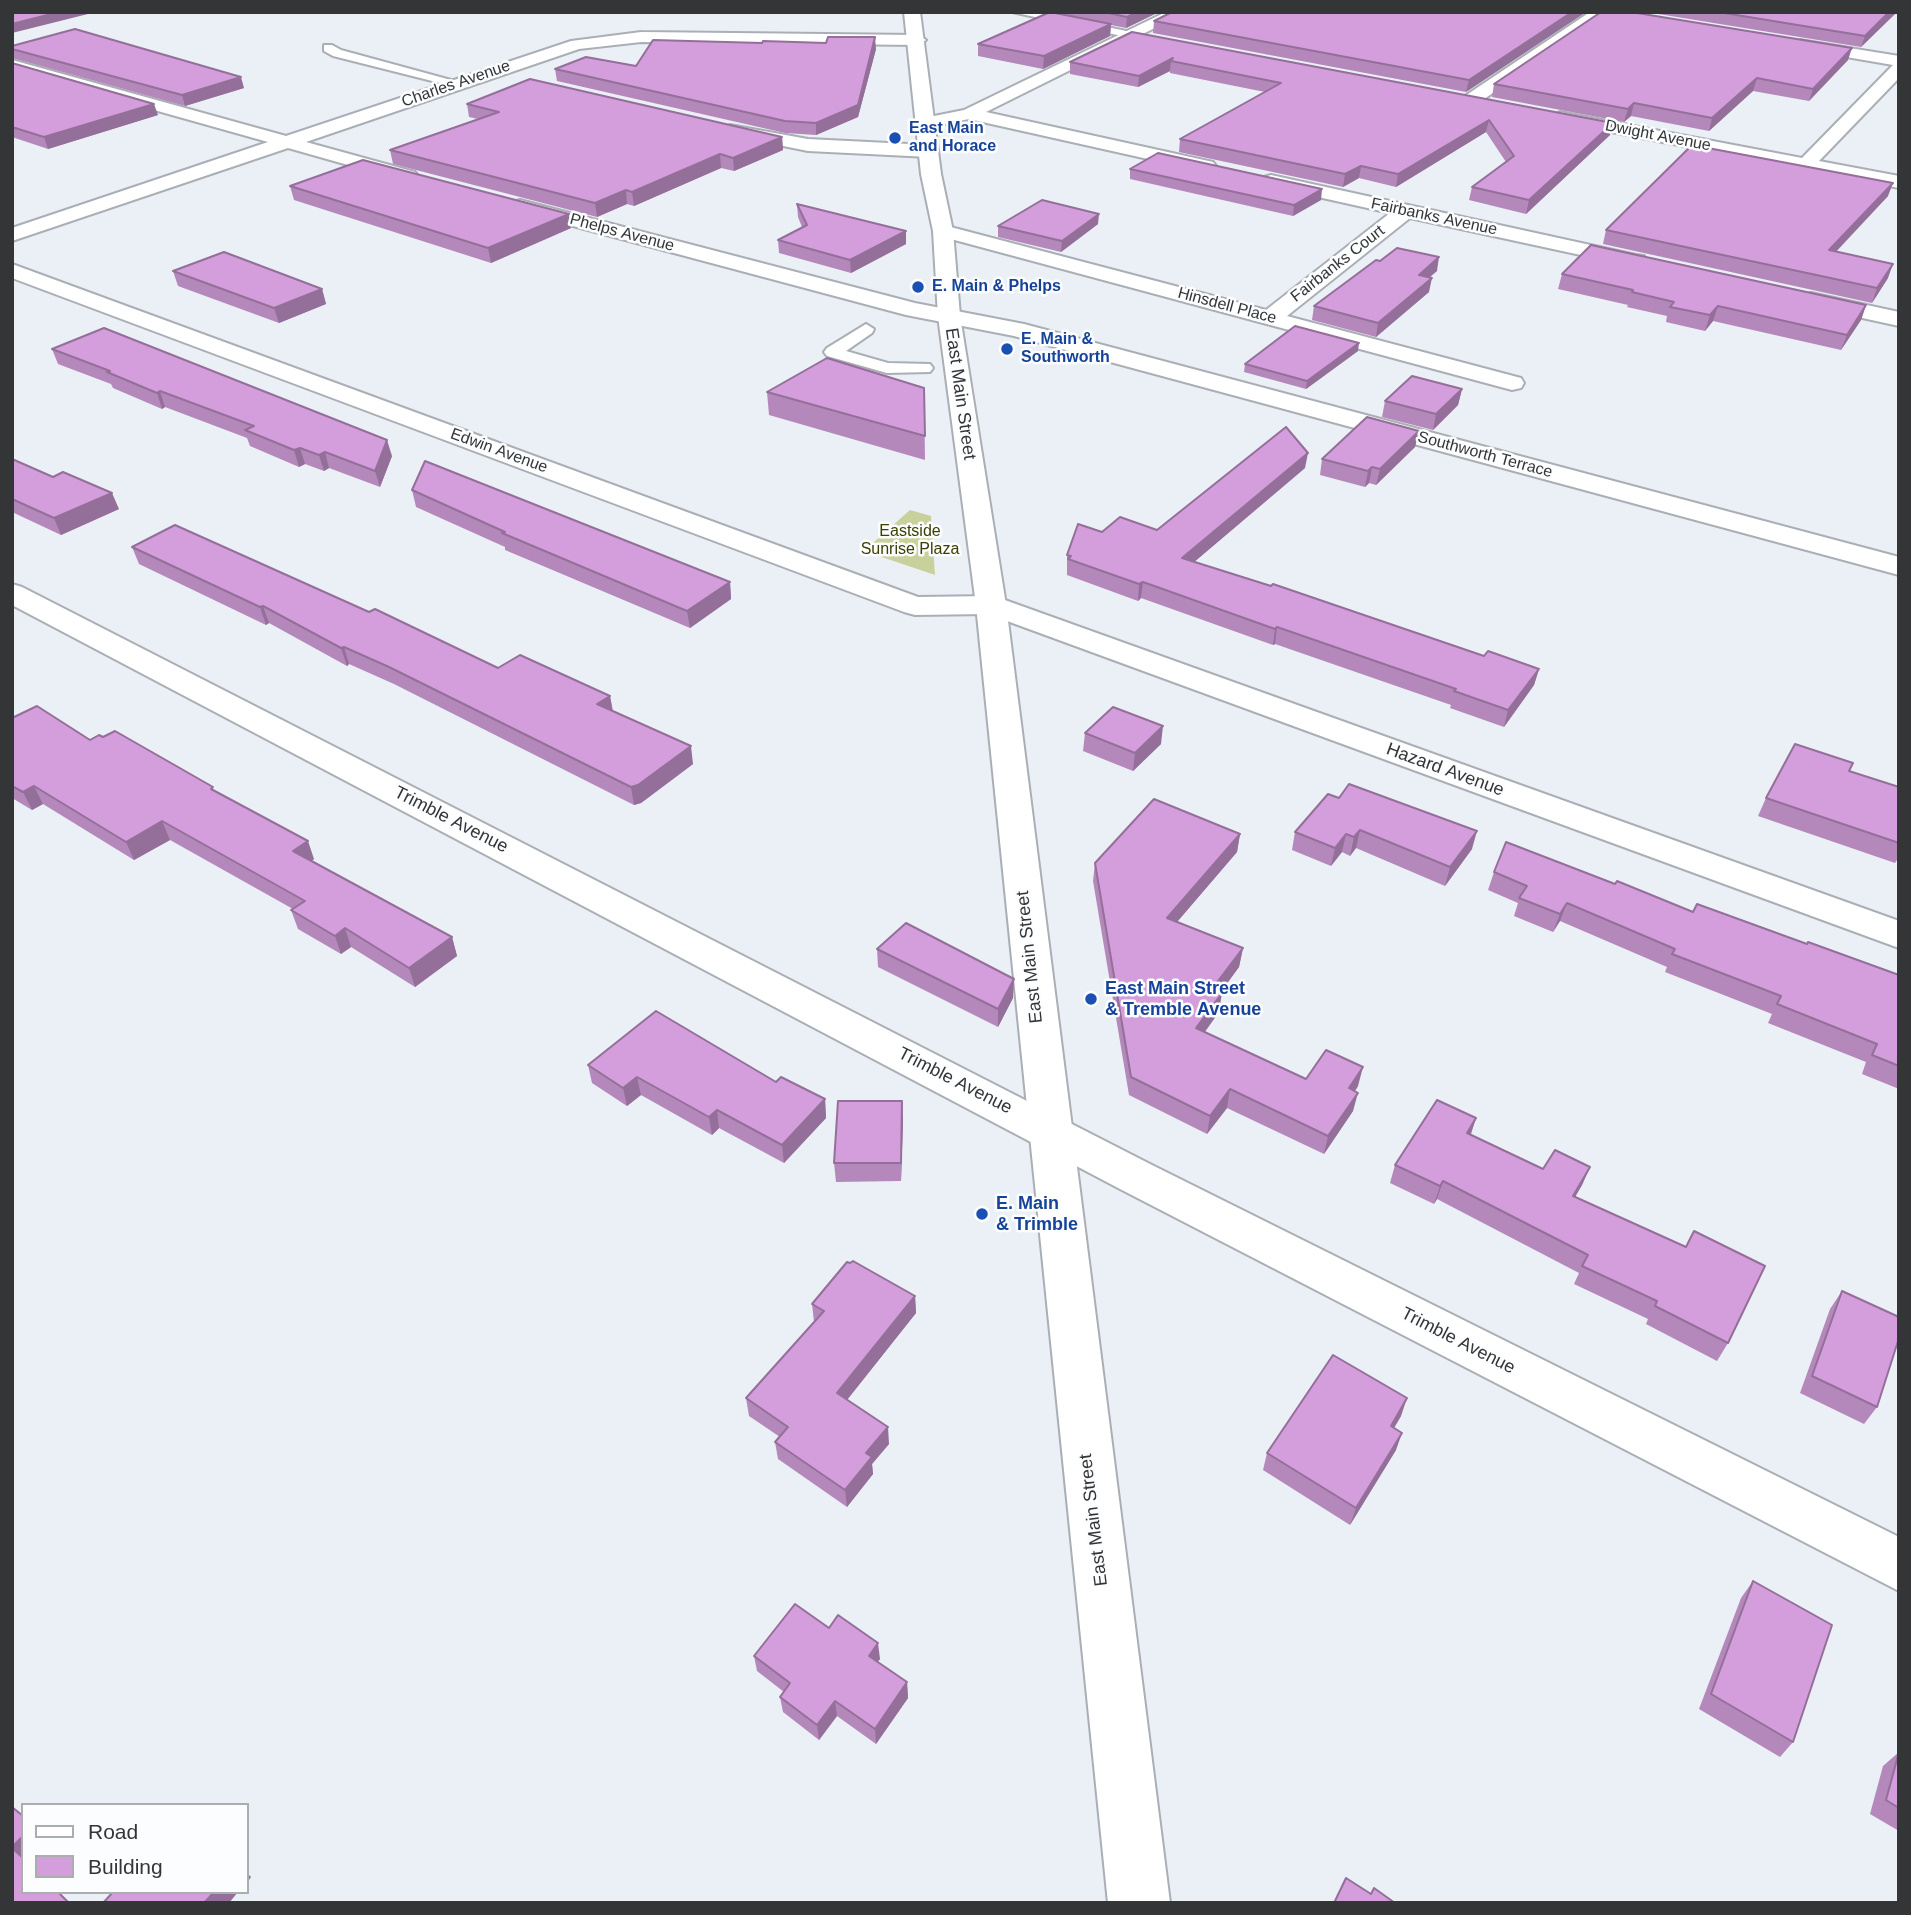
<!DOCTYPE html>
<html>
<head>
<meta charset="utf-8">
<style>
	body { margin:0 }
	#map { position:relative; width:1911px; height:1915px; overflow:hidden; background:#ebf0f6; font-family:Arial,sans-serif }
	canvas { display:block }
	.frame { position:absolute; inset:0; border:14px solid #333537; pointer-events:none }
	.legend { position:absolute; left:21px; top:1803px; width:228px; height:91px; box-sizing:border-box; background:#fcfdfe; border:2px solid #acadae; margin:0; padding:9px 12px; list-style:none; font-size:21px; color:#333537 }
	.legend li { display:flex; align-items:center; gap:14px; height:35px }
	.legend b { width:35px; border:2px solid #acadae }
</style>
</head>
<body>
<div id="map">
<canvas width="1911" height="1915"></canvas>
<div class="frame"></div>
<ul class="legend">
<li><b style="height:9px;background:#fff"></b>Road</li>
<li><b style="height:19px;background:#d39edb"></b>Building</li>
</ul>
</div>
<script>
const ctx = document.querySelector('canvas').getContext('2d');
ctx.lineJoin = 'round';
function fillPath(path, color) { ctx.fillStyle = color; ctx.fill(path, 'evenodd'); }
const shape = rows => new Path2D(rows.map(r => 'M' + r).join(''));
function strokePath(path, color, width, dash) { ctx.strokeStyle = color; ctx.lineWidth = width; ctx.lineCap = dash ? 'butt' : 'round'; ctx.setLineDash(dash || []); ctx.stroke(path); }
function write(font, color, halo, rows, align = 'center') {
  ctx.font = font + ' Arial,sans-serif'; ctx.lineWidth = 5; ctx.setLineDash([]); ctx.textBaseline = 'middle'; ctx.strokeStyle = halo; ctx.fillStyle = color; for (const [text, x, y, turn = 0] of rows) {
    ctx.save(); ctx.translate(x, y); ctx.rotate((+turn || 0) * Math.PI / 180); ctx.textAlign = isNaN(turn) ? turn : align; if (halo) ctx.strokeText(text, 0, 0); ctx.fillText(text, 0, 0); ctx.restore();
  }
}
const green = shape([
	[910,510,931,516,935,575,864,551]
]);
const lane = shape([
	[1012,12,1035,12,1131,32,1137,35,1131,38,1012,12],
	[324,45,332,45,341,50,462,83,456,87,333,56,324,51,324,45],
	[866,324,874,329,872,333,846,351,888,363,930,364,933,368,930,372,887,373,827,356,824,352,827,348,866,324]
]);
const street = shape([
	[1166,12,1187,12,986,112,1213,162,1216,166,1213,170,1206,172,969,119,925,128,916,123,919,119,964,110,1166,12],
	[1590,12,1609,12,1477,104,1465,104,1462,100,1465,96,1590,12],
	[641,32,918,35,926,40,918,45,641,42,579,49,306,142,415,172,418,176,415,180,401,180,288,148,12,241,12,228,268,142,12,70,12,60,286,136,571,41,641,32],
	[1800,40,1899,56,1899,78,1819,161,1899,176,1899,188,1560,122,1551,117,1560,112,1802,158,1893,65,1794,48,1792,45,1800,40],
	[730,125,808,139,929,145,938,151,929,157,808,151,724,134,721,130,730,125],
	[1271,175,1636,255,1644,256,1647,261,1644,266,1636,267,1410,218,1287,316,1521,378,1524,383,1521,388,1512,390,936,235,933,231,936,227,943,225,1266,310,1390,213,1264,185,1261,181,1264,177,1271,175],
	[520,200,915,303,1024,324,1899,557,1899,575,1014,336,906,315,513,210,510,206,513,202,520,200],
	[12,264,918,597,991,596,1002,599,1899,921,1899,948,988,614,915,615,904,612,12,278,12,264],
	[1811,293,1899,312,1899,326,1803,305,1800,300,1803,295,1811,293],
	[12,584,22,587,1152,1165,1899,1537,1899,1591,1120,1189,12,605,12,584]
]);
const secondary = shape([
	[904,12,920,12,941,174,953,231,960,316,1006,605,1170,1903,1108,1903,976,605,938,316,933,231,921,174,904,12]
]);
const wall = shape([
	[1050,12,1159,12,1126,28,1111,25,1110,36,1043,69,978,56,978,44],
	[1586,12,1466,92,1153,33,1154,21],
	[1646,12,1897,12,1861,47],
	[1132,32,1610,135,1526,214,1469,200,1472,187,1506,162,1486,132,1396,187,1359,178,1343,187,1179,152,1180,139,1265,92,1170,73,1170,71,1138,87,1070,74,1070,62],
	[12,46,244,88,185,106,12,58],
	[876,49,858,117,816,135,785,133,557,81,555,69,636,66],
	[1848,60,1809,101,1753,91,1709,131,1631,116,1624,122,1492,97,1494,84],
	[12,63,158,115,48,149,12,137],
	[467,104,782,137,783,150,734,171,721,168,634,206,627,204,597,217,393,164,390,150,478,119,469,117],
	[1130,169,1321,200,1293,216,1130,179],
	[290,186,571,228,491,263,294,200],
	[1888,196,1836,252,1888,278,1872,303,1603,244,1606,230],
	[797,204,906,244,851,273,779,253,778,240,802,227,798,217],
	[1098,224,1061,252,998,237,998,226],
	[173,271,322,289,326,304,279,323,178,286],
	[1437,271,1429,277,1429,292,1376,337,1312,320,1314,306],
	[1562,274,1866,305,1861,320,1841,350,1713,321,1705,331,1666,322,1667,316,1627,307,1628,305,1558,289],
	[52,349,392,456,380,487,329,468,324,471,305,464,299,467,250,446,247,438,165,407,162,409,113,388,111,384,58,364],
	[1358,351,1306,389,1244,372,1245,364],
	[924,388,925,460,769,415,767,392],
	[1462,389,1458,405,1433,430,1382,417,1385,401],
	[1419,431,1415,447,1376,485,1369,483,1365,487,1320,475,1322,459],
	[12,459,119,509,61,535,12,512],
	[1305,468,1194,562,1484,656,1539,669,1534,685,1504,727,1450,708,1451,705,1275,644,1273,645,1141,598,1138,601,1067,575,1067,555,1102,532,1157,530],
	[412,490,730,582,731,599,690,628,505,550,505,547,416,507],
	[132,547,369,612,498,668,610,696,613,711,693,764,641,803,634,805,394,684,349,664,347,666,269,623,266,625,139,564],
	[12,718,90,740,103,737,214,790,314,859,312,861,452,937,457,956,415,987,351,947,341,954,298,929,291,910,293,909,170,840,134,860,43,804,32,810,12,798],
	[1085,733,1161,744,1133,771,1083,751],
	[1850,771,1899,787,1899,857,1895,863,1758,816,1766,798],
	[1328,794,1472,849,1445,886,1356,848,1350,856,1342,852,1331,866,1292,850,1295,832],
	[1240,834,1237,852,1177,922,1243,948,1239,967,1220,993,1219,1012,1205,1032,1306,1079,1358,1086,1355,1091,1353,1111,1324,1154,1227,1108,1207,1134,1129,1095,1093,881,1095,863],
	[1494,872,1615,884,1693,912,1807,944,1899,975,1899,1089,1862,1074,1866,1062,1768,1023,1772,1014,1665,972,1667,967,1560,921,1553,932,1514,916,1518,903,1488,890],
	[877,949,1013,998,998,1027,878,967],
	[588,1065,776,1082,825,1099,826,1118,784,1163,719,1128,712,1135,641,1095,627,1106,592,1083],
	[1476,1118,1470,1135,1543,1169,1590,1167,1582,1185,1575,1197,1728,1343,1717,1361,1646,1324,1648,1319,1574,1284,1579,1273,1437,1199,1434,1204,1390,1183,1395,1165],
	[903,1119,901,1181,836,1182,834,1163],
	[1842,1291,1877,1407,1864,1424,1800,1393,1830,1309],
	[915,1296,916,1313,847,1400,889,1444,872,1464,873,1474,847,1507,778,1459,775,1442,780,1437,749,1416,746,1398,814,1322,812,1304],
	[1401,1416,1394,1428,1396,1450,1350,1525,1263,1470,1267,1453],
	[1753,1581,1793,1742,1780,1757,1699,1709,1741,1598],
	[829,1628,880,1659,877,1662,907,1682,908,1698,876,1744,837,1716,819,1740,783,1712,780,1697,784,1692,757,1671,754,1656],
	[1899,1752,1899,1831,1870,1814,1883,1766]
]);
const shadedWall = shape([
	[59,12,96,12,12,33,12,24],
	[1137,12,1159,12,1126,28,1127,17],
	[1572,12,1586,12,1466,92,1469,80],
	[1889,12,1897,12,1861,47,1865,36],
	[1111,24,1110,36,1043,69,1044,56],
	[875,37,876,49,858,117,816,135,816,123],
	[1852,48,1848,60,1809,101,1813,89],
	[1173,58,1171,61,1170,71,1138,87,1139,76],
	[241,77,244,88,185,106,182,95],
	[1757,78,1753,91,1709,131,1712,118],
	[1634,103,1631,116,1624,122,1628,109],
	[154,104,158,115,48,149,44,137],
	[1489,120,1486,132,1396,187,1398,174],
	[1613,123,1610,135,1526,214,1529,200],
	[782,137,783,150,734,171,733,158],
	[720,154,721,168,634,206,632,192],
	[1361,166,1359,178,1343,187,1345,174],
	[1893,183,1888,196,1823,265,1829,250],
	[1322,189,1321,200,1293,216,1294,205],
	[626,190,627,204,597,217,595,203],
	[569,214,571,228,491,263,488,248],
	[1099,214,1098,224,1061,252,1062,241],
	[906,231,906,244,851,273,850,260],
	[1439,257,1437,271,1416,289,1419,275],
	[1893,264,1888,278,1872,303,1877,288],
	[1432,278,1429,292,1376,337,1378,323],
	[322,289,326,304,279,323,274,308],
	[1866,305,1861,320,1841,350,1847,335],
	[1718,306,1713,321,1705,331,1710,315],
	[1359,343,1358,351,1306,389,1307,381],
	[1462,389,1458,405,1433,430,1436,414],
	[160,391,165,407,162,409,157,393],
	[1419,431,1415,447,1376,485,1380,469],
	[387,440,392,456,380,487,375,471],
	[300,448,305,464,299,467,294,450],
	[325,452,329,468,324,471,319,455],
	[1308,453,1305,468,1180,574,1182,558],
	[1372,467,1369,483,1365,487,1368,471],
	[112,493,119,509,61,535,54,518],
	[730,582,731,599,690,628,687,611],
	[1143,582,1141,598,1138,601,1139,584],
	[263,606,269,623,266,625,260,607],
	[1277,627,1275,644,1273,645,1275,629],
	[344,647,349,664,347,666,341,648],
	[1539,669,1534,685,1504,727,1508,710],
	[610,696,613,714,597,704],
	[1163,726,1161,744,1133,771,1135,753],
	[691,746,693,764,641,803,634,805,631,787],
	[34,786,43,804,32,810,23,792],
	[162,821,170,840,134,860,126,842],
	[1360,830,1356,848,1350,856,1354,837],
	[1477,831,1472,849,1445,886,1450,867],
	[1240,834,1237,852,1165,936,1167,918],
	[1346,834,1342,852,1331,866,1335,848],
	[308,841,314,859,300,869,293,851],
	[1567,903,1560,921,1553,932,1560,914],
	[345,928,351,947,341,954,335,936],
	[452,937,457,956,415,987,409,968],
	[1243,948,1239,967,1209,1008,1212,989],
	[1014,979,1013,998,998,1027,998,1009],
	[1222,993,1219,1012,1194,1046,1196,1028],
	[1363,1067,1358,1086,1345,1107,1349,1088],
	[637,1077,641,1095,627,1106,623,1088],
	[1230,1089,1227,1108,1207,1134,1210,1116],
	[1358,1093,1353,1111,1324,1154,1328,1136],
	[825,1099,826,1118,784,1163,782,1145],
	[902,1101,903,1119,901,1181,901,1163],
	[717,1110,719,1128,712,1135,709,1117],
	[1476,1118,1470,1137,1467,1133],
	[1590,1167,1582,1185,1565,1214,1573,1196],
	[1443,1181,1437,1199,1434,1204,1440,1186],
	[915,1296,916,1313,839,1410,837,1393],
	[1407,1398,1401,1416,1385,1443,1391,1426],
	[888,1427,889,1444,872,1464,873,1474,847,1507,845,1490,866,1453],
	[1402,1433,1396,1450,1350,1525,1356,1508],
	[878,1643,880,1659,870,1672,869,1656],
	[907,1682,908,1698,876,1744,875,1729],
	[835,1701,837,1716,819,1740,817,1725],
	[23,1836,23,1858,12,1847],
	[247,1873,251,1877,247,1883],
	[214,1892,238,1892,229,1903,204,1903]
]);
const building = shape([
	[12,12,59,12,12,24,12,12],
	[1050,12,1111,24,1044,56,978,44,1050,12],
	[1104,12,1137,12,1127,17,1104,12],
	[1172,12,1572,12,1469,80,1154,21,1172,12],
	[1601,12,1631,12,1852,48,1813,89,1757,78,1712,118,1634,103,1628,109,1494,84,1601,12],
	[1718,12,1889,12,1865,36,1718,12],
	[75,29,241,77,182,95,12,49,12,46,75,29],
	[1132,32,1613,123,1529,200,1472,187,1514,156,1489,120,1398,174,1361,166,1345,174,1180,139,1281,83,1171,61,1173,58,1139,76,1070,62,1132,32],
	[828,37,875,37,858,105,816,123,785,121,555,69,586,57,636,66,653,40,762,43,763,41,826,43,828,37],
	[12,63,154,104,44,137,12,127,12,63],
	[530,79,782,137,733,158,720,154,632,192,626,190,595,203,390,150,499,112,467,104,530,79],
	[1692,145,1893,183,1829,250,1893,264,1877,288,1606,230,1692,145],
	[1158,153,1322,189,1294,205,1130,169,1158,153],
	[363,160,569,214,488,248,290,186,363,160],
	[1042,200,1099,214,1062,241,998,226,1042,200],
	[797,204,906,231,850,260,778,240,807,225,797,204],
	[1591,245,1866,305,1847,335,1718,306,1710,315,1670,307,1674,302,1632,292,1633,290,1562,274,1591,245],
	[1397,248,1439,257,1419,275,1432,278,1378,323,1314,306,1376,260,1380,261,1397,248],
	[224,252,322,289,274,308,173,271,224,252],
	[1295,326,1359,343,1307,381,1245,364,1295,326],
	[104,328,387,440,375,471,325,452,319,455,300,448,294,450,245,430,254,426,160,391,157,393,107,372,110,371,52,349,104,328],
	[827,358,924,388,925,436,767,392,827,358],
	[1412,376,1462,389,1436,414,1385,401,1412,376],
	[1367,417,1419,431,1380,469,1372,467,1368,471,1322,459,1367,417],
	[1286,427,1308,453,1182,558,1271,586,1273,584,1484,656,1488,651,1539,669,1508,710,1454,691,1456,689,1277,627,1275,629,1143,582,1139,584,1068,559,1071,556,1067,555,1078,524,1102,532,1120,517,1157,530,1286,427],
	[12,459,53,477,63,472,112,493,54,518,12,499,12,459],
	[425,461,730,582,687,611,502,533,505,532,412,490,425,461],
	[175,525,369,612,375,609,498,668,520,655,610,696,597,704,691,746,638,785,631,787,389,667,344,647,341,648,263,606,260,607,132,547,175,525],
	[37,706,90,740,99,735,103,737,115,731,213,787,211,789,308,841,293,851,452,937,409,968,345,928,335,936,291,910,305,901,162,821,126,842,34,786,23,792,12,786,12,718,37,706],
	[1113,707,1163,726,1135,753,1085,733,1113,707],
	[1795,744,1853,763,1849,771,1899,787,1899,843,1766,798,1795,744],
	[1349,784,1477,831,1450,867,1360,830,1354,837,1346,834,1335,848,1295,832,1328,794,1339,798,1349,784],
	[1154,799,1240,834,1167,918,1243,948,1212,989,1222,993,1196,1028,1306,1079,1326,1050,1363,1067,1349,1088,1358,1093,1328,1136,1230,1089,1210,1116,1131,1077,1095,863,1154,799],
	[1506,842,1615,884,1617,881,1693,912,1697,904,1807,944,1808,942,1899,975,1899,1066,1872,1055,1877,1044,1777,1004,1781,996,1672,954,1675,949,1567,903,1560,914,1519,898,1527,886,1494,872,1506,842],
	[906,923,1014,979,998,1009,877,949,906,923],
	[656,1011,776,1082,781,1077,825,1099,782,1145,717,1110,709,1117,637,1077,623,1088,588,1065,656,1011],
	[1437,1100,1476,1118,1467,1133,1543,1169,1555,1150,1590,1167,1573,1196,1686,1247,1694,1231,1765,1266,1728,1343,1655,1306,1657,1301,1582,1266,1588,1255,1443,1181,1440,1186,1395,1165,1437,1100],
	[838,1101,902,1101,901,1163,834,1163,838,1101],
	[853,1261,915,1296,837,1393,888,1427,866,1453,872,1457,845,1490,775,1442,788,1427,746,1398,824,1311,812,1304,847,1262,850,1263,853,1261],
	[1842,1291,1899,1317,1899,1338,1877,1407,1812,1376,1842,1291],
	[1333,1355,1407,1398,1391,1426,1402,1433,1356,1508,1267,1453,1333,1355],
	[1753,1581,1832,1625,1793,1742,1711,1694,1753,1581],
	[795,1604,829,1628,838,1615,878,1643,869,1656,907,1682,875,1729,835,1701,817,1725,780,1697,790,1683,754,1656,795,1604],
	[1899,1752,1899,1808,1886,1800,1899,1752],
	[12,1807,23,1816,23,1836,12,1847,12,1807],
	[12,1848,23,1858,23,1892,58,1892,69,1903,12,1903,12,1848],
	[1346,1878,1371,1894,1374,1888,1395,1903,1334,1903,1346,1878],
	[113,1892,214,1892,204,1903,103,1903,113,1892]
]);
const markers = [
	[895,138,7,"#1a4fb4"],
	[918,287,7,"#1a4fb4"],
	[1007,349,7,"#1a4fb4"],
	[1091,999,7,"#1a4fb4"],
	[982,1214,7,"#1a4fb4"]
];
const farStreetnames = [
	["Charles Avenue",456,84,-19],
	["Dwight Avenue",1658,136,11],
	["Fairbanks Avenue",1434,217,12],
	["Phelps Avenue",622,233,15],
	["Fairbanks Court",1338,264,-38],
	["Hinsdell Place",1227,306,15],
	["Edwin Avenue",499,451,20],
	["Southworth Terrace",1485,455,15]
];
const farTransitnames = [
	["East Main",909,129],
	["and Horace",909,147],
	["E. Main & Phelps",932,287],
	["E. Main &",1021,340],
	["Southworth",1021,358]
];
const farParknames = [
	["Eastside",910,532],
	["Sunrise Plaza",910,550]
];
const streetNames = [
	["East Main Street",960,394,82],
	["Hazard Avenue",1445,770,20],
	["Trimble Avenue",451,820,27],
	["East Main Street",1030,957,-96],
	["Trimble Avenue",955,1081,27],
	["Trimble Avenue",1458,1341,27],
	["East Main Street",1094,1520,-97]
];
const transitNames = [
	["East Main Street",1105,989],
	["& Tremble Avenue",1105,1010],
	["E. Main",996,1204],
	["& Trimble",996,1225]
];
fillPath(green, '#c8d09c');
strokePath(lane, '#aaafb5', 4);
strokePath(street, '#aaafb5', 4);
strokePath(secondary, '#aaafb5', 4);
fillPath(lane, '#fff');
fillPath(street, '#fff');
fillPath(secondary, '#fff');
fillPath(wall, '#b588bc');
fillPath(shadedWall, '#946f99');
fillPath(building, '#d39edb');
strokePath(building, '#946f99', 2);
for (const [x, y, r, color] of markers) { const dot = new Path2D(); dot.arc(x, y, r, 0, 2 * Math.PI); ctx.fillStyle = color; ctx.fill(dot); strokePath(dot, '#fcfdfe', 2.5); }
write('16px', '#333537', '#fcfdfe', farStreetnames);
write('bold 16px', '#164399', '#fcfdfe', farTransitnames, 'left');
write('16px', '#3b3f00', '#fcfdfe', farParknames);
write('18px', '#333537', '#fcfdfe', streetNames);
write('bold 18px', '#164399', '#fcfdfe', transitNames, 'left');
</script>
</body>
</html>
